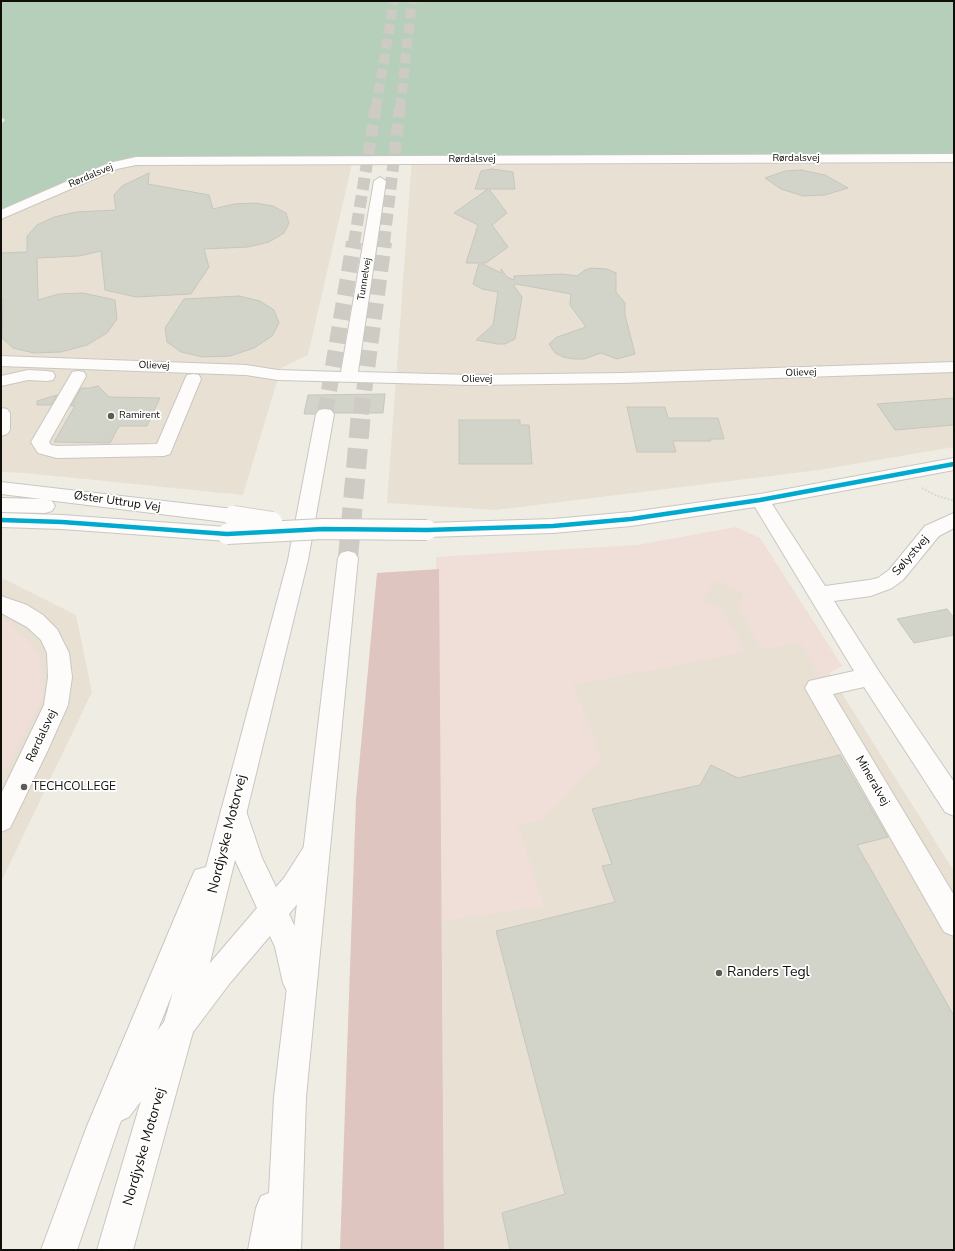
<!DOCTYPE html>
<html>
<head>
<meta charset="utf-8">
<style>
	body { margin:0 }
	#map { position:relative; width:955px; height:1251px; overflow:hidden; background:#efece4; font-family:"Nunito Sans",sans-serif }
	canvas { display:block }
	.frame { position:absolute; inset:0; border:2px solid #0f0e09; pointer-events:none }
</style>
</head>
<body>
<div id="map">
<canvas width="955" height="1251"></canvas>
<div class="frame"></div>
</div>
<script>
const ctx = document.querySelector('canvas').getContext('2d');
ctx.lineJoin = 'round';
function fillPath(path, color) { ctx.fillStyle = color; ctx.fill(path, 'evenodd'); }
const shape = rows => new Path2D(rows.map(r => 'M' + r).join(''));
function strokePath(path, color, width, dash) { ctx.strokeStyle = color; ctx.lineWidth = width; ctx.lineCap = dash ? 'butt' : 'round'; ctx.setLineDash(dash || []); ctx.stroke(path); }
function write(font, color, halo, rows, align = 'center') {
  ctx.font = font + ' "Nunito Sans",sans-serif'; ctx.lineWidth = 3.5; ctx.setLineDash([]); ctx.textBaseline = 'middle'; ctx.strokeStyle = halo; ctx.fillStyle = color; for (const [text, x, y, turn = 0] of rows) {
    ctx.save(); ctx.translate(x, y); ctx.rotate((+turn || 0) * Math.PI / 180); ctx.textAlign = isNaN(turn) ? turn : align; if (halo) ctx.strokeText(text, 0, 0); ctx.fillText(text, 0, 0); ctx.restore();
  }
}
const built = shape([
	[354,155,308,355,281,368,243,495,25,473,1,472,1,211,114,162,127,158],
	[954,157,954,447,819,470,496,510,387,503,412,158],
	[734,541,821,660,954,871,954,1250,444,1250,439,569],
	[1,579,6,580,76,615,92,692,1,882]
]);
const green = shape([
	[736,527,760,538,842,666,820,678,800,642,762,650,737,606,744,593,716,581,703,601,722,609,746,652,573,685,602,759,543,820,518,825,544,906,442,921,436,557,637,545],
	[1,619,8,622,39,653,44,695,1,780]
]);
const forest = shape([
	[439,569,444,1250,340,1250,356,799,377,573]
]);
const water = shape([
	[1,1,954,1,954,154,138,157,114,162,1,211,1,124,5,120,1,117]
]);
const building = shape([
	[492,169,513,172,515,189,489,189,507,213,492,225,508,247,486,263,481,263,501,273,501,269,507,277,514,280,514,276,563,274,577,276,585,270,591,268,607,269,616,273,616,292,625,303,625,315,635,354,617,359,601,353,584,359,574,359,563,357,555,353,549,344,557,337,586,327,570,305,571,294,516,284,514,286,522,297,515,339,505,344,498,344,476,340,493,325,498,292,482,289,473,284,479,263,466,263,478,225,454,213,488,189,475,189,481,171,492,169],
	[801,170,825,175,848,188,825,195,803,196,781,189,765,178,785,171,801,170],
	[149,173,148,184,209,195,213,209,234,204,255,203,273,206,286,213,289,223,284,233,269,242,248,247,204,249,209,267,191,294,136,297,105,290,101,251,79,256,37,258,38,300,59,294,83,293,115,300,117,319,107,333,87,345,61,352,34,353,13,348,2,338,3,299,1,300,1,253,27,252,27,236,37,225,54,217,76,212,116,210,114,195,122,186,149,173],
	[239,296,260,301,274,310,279,323,272,336,254,348,230,356,203,357,181,352,167,342,165,328,184,299,239,296],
	[98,386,109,397,160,398,147,426,119,426,110,443,54,442,75,406,71,406,81,388,90,388,98,386],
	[385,394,383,413,335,413,331,409,325,408,319,409,315,414,304,414,308,395,385,394],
	[57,395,51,405,37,405,37,401,57,395],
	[954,398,954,425,895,430,877,404,954,398],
	[627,407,665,407,668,418,718,418,724,439,710,439,711,441,673,441,676,452,637,452,627,407],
	[459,420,520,420,520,425,529,425,532,464,459,464,459,420],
	[947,609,954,618,954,635,914,643,897,619,947,609],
	[840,755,888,837,857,845,954,1016,954,1250,510,1250,502,1213,565,1194,496,931,615,902,602,866,612,864,592,809,700,785,711,765,738,778,840,755]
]);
const highwayTunnelFar3 = shape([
	[376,108,394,1],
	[400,108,412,1]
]);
const highwayTunnelFar2 = shape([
	[354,243,376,107],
	[384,243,400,107]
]);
const highwayTunnelFar1 = shape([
	[325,414,354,242],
	[361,414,384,242]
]);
const highwayTunnel = shape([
	[348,558,361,413]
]);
const path = shape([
	[922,488,935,495,954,501]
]);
const minor = shape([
	[954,154,954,162,136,165,117,169,1,219,1,210,109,163,136,157,954,154],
	[380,177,386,181,358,372,472,375,623,373,954,362,954,372,623,383,472,385,278,380,246,375,1,366,1,356,246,365,278,370,341,372,374,181,380,177],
	[28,370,47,371,53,372,55,376,53,380,47,381,28,380,1,386,1,376,28,370],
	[78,371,84,372,86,376,49,442,51,445,57,446,157,444,185,379,187,375,193,374,199,375,201,379,170,454,164,456,57,458,38,453,31,442,70,376,72,372,78,371],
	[1,408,7,409,10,413,10,430,7,434,1,436,1,408],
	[954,458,954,470,772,504,825,586,869,580,878,578,889,570,925,526,954,513,954,528,939,536,903,580,892,588,871,596,834,601,878,670,954,782,954,816,945,812,864,687,833,694,954,895,954,936,944,932,805,688,809,681,854,671,755,507,631,526,553,533,427,537,420,535,417,530,420,525,427,523,553,519,631,512,760,494,954,458],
	[1,482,233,509,240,511,243,516,240,521,233,523,47,500,52,501,55,506,52,511,45,513,1,512,1,498,42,499,1,494,1,482],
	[1,513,62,515,227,527,234,529,237,534,234,539,227,541,62,529,1,527,1,513],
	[1,596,27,605,43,615,57,629,69,653,72,677,68,705,47,752,10,828,1,832,1,794,44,705,48,677,47,653,41,640,27,627,1,613,1,596],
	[234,798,243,802,262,858,276,887,284,878,307,842,316,838,325,842,329,851,304,896,289,914,303,945,313,983,308,993,298,998,288,993,283,983,275,947,270,936,230,983,129,1117,118,1122,107,1117,102,1106,107,1095,210,963,257,908,235,860,221,810,225,802,234,798]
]);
const highway = shape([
	[325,409,331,410,334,414,308,560,194,1028,133,1250,97,1250,173,992,119,1126,77,1250,41,1250,87,1126,191,879,195,870,206,867,288,560,316,414,319,410,325,409],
	[348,551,355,553,358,558,306,1097,301,1250,248,1250,256,1208,261,1196,269,1193,274,1097,338,558,341,553,348,551]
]);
const minorBridge = shape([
	[233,516,272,522],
	[227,534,323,529,427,530]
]);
const bus1 = shape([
	[1,520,62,522,227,534,323,529,427,530,553,526,631,519,760,500,954,464]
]);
const markers = [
	[111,416,4,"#5d5c56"],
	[24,787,4,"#5d5c56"],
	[719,973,4,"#5d5c56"]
];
const farStreetnames = [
	["Rørdalsvej",796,159],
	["Rørdalsvej",472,160],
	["Rørdalsvej",91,176,-23],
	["Tunnelvej",365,279,-81],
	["Olievej",154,366,2],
	["Olievej",801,373,-2],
	["Olievej",477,380]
];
const farPoinames = [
	["Ramirent",119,416]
];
const streetNames = [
	["Øster Uttrup Vej",117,502,8],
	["Sølystvej",911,556,-49],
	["Rørdalsvej",42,736,-65],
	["Mineralvej",872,781,60]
];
const poiNames = [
	["TECHCOLLEGE",32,787]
];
const nearStreetnames = [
	["Nordjyske Motorvej",228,834,-76],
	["Nordjyske Motorvej",145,1147,-74]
];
const nearPoinames = [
	["Randers Tegl",727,973]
];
fillPath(built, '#e8e1d3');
fillPath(green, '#f0ded9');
fillPath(forest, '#dec5bf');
fillPath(water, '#b6cfba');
fillPath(building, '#d3d4c9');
strokePath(building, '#c6c6c0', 1);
strokePath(highwayTunnelFar3, '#cdcbc3', 10, [10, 5]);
strokePath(highwayTunnelFar2, '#cdcbc3', 12, [12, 6]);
strokePath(highwayTunnelFar1, '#cdcbc3', 16, [16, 8]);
strokePath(highwayTunnel, '#cdcbc3', 20, [20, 10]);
strokePath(minor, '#c9c7c1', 2);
strokePath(highway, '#c9c7c1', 2);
strokePath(path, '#dad9d7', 2, [2, 1.5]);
fillPath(minor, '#fdfcfb');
fillPath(highway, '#fdfcfb');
strokePath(minorBridge, '#c9c7c1', 22, []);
strokePath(minorBridge, '#fdfcfb', 20);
strokePath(bus1, '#00a9ce', 4.5);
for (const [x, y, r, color] of markers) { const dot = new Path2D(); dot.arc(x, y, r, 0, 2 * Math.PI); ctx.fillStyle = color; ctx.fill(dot); strokePath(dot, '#fff', 1.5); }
write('10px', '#0f0e09', '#fff', farStreetnames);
write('10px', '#0f0e09', '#fff', farPoinames, 'left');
write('12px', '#0f0e09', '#fff', streetNames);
write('12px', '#0f0e09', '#fff', poiNames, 'left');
write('14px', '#0f0e09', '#fff', nearStreetnames);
write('14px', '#0f0e09', '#fff', nearPoinames, 'left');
</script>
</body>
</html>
